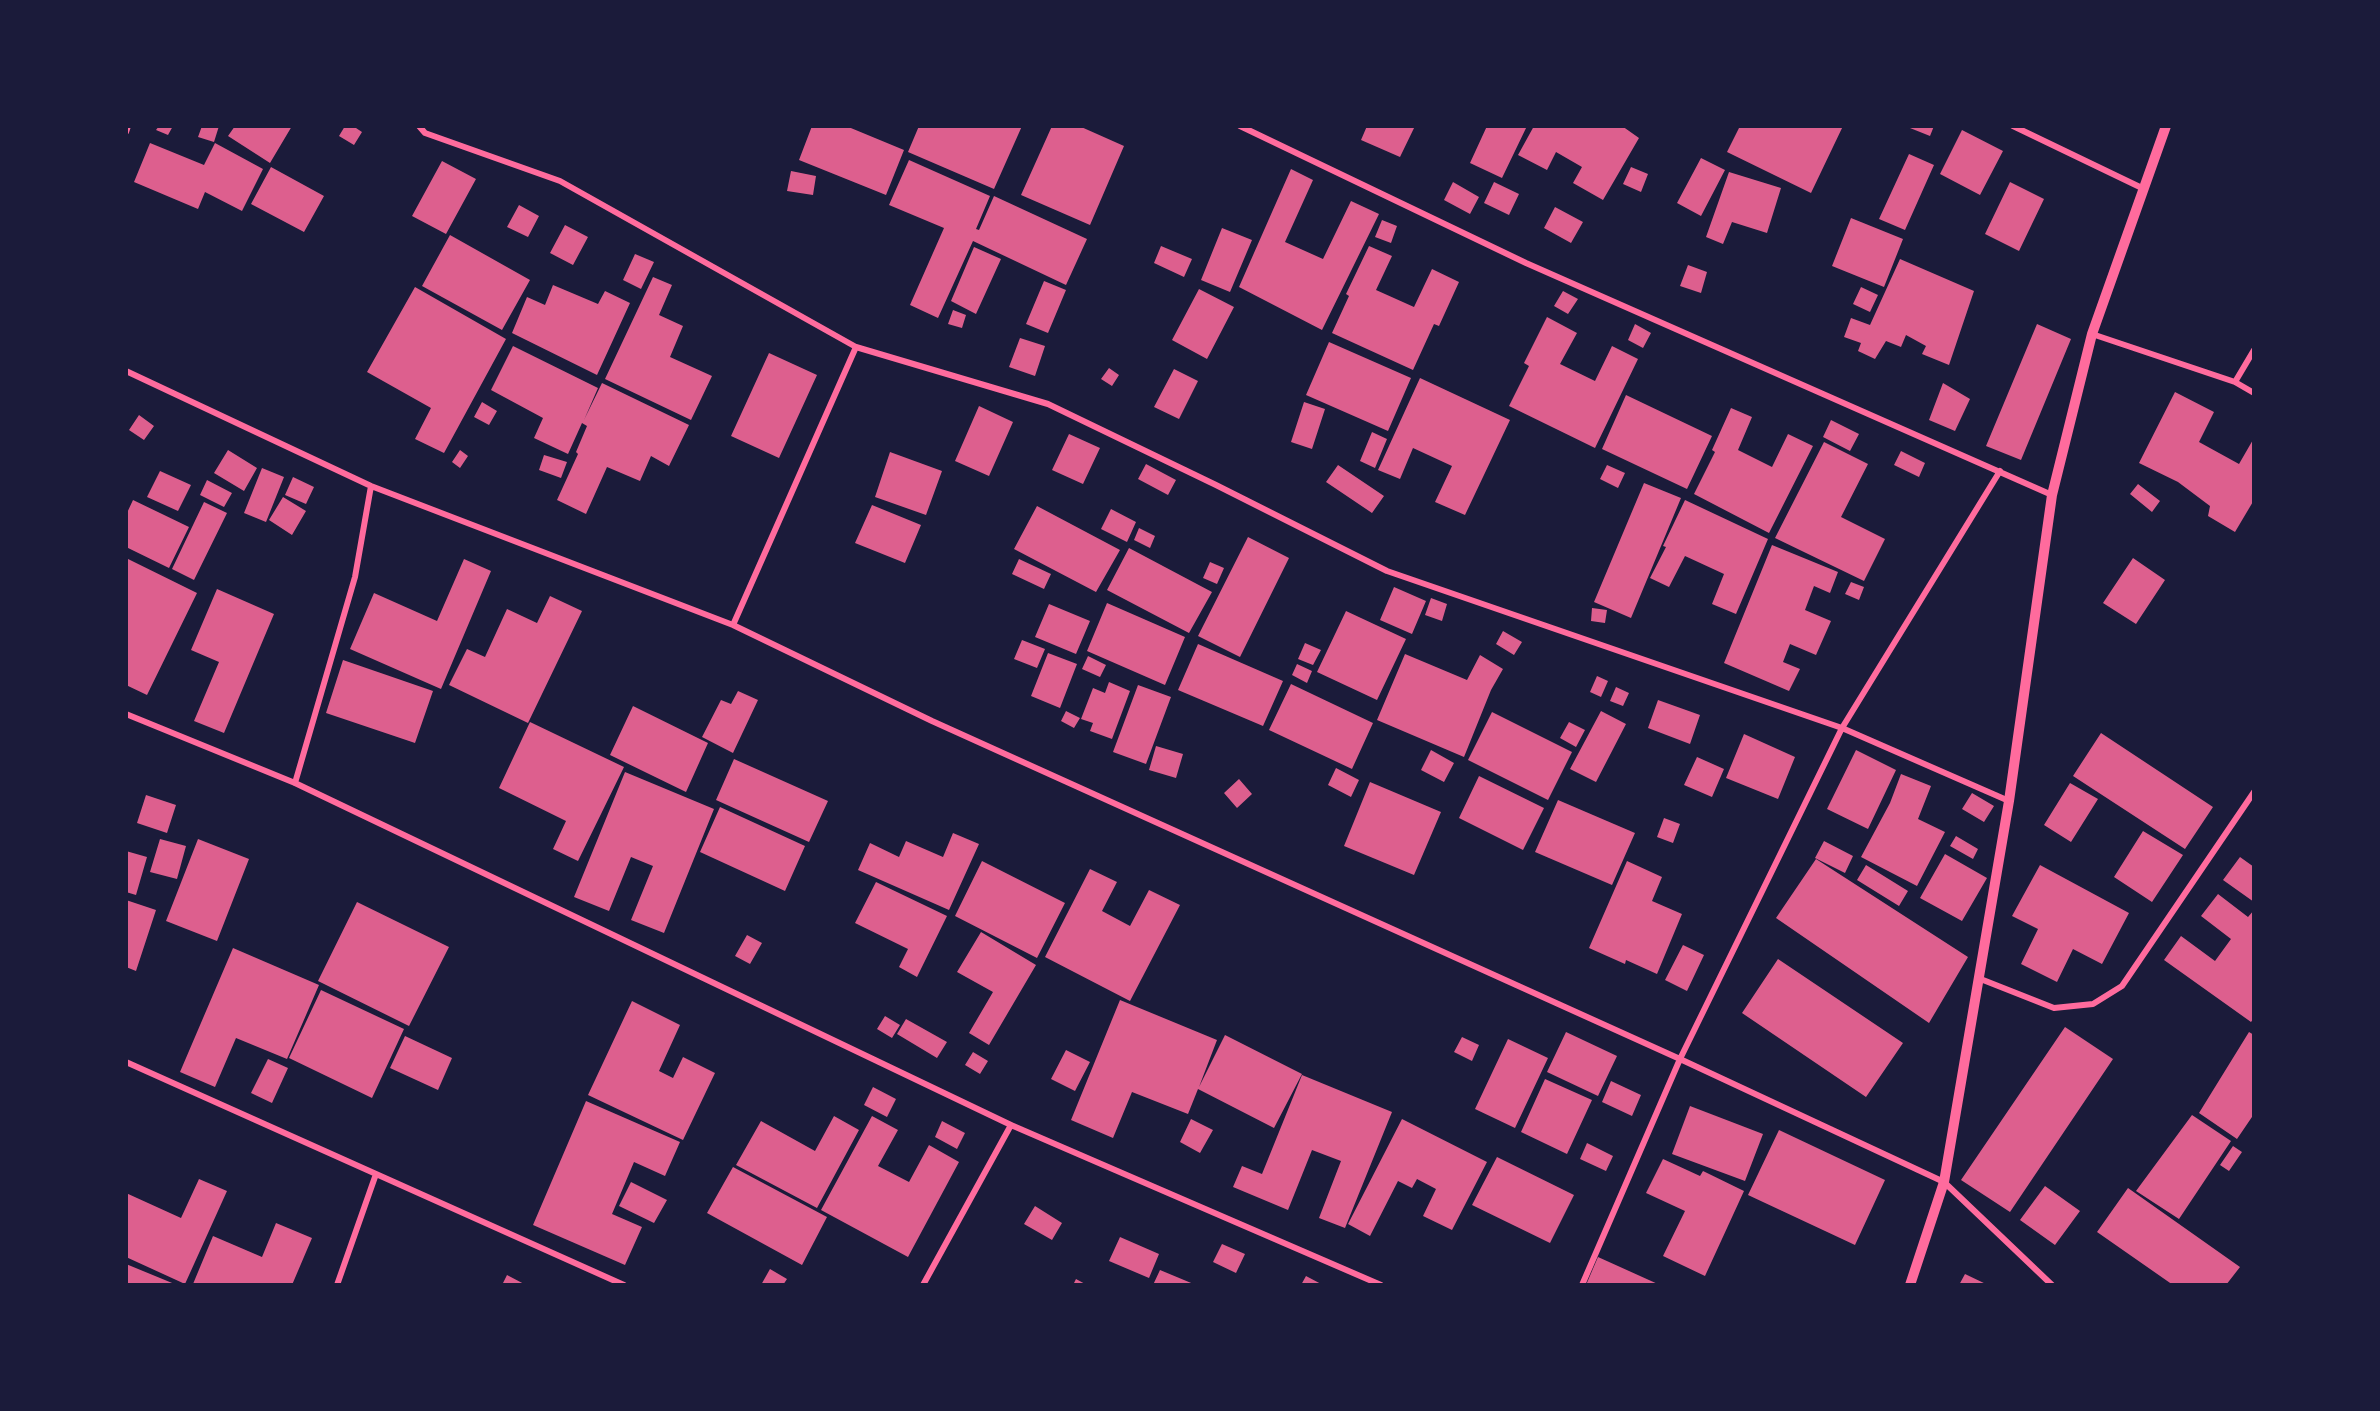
<!DOCTYPE html>
<html>
<head>
<meta charset="utf-8">
<style>
	body { margin:0 }
	#map { position:relative; width:2380px; height:1411px; overflow:hidden; background:#1b1b3a; font-family:"Noto Sans",sans-serif }
	canvas { display:block }
	.frame { position:absolute; inset:0; border:128px solid #1b1b3a; pointer-events:none }
</style>
</head>
<body>
<div id="map">
<canvas width="2380" height="1411"></canvas>
<div class="frame"></div>
</div>
<script>
const ctx = document.querySelector('canvas').getContext('2d');
ctx.lineJoin = 'round';
function fillPath(path, color) { ctx.fillStyle = color; ctx.fill(path, 'evenodd'); }
const shape = rows => new Path2D(rows.map(r => 'M' + r).join(''));
function strokePath(path, color, width, dash) { ctx.strokeStyle = color; ctx.lineWidth = width; ctx.lineCap = dash ? 'butt' : 'round'; ctx.setLineDash(dash || []); ctx.stroke(path); }
const building = shape([
	[159,126,173,126,168,135,156,130],
	[202,126,219,126,214,142,198,137],
	[235,126,292,126,270,163,228,136],
	[345,126,353,126,362,132,354,145,339,136],
	[812,126,846,126,904,150,886,195,799,160],
	[919,126,1022,126,994,189,908,152],
	[1052,126,1079,126,1124,146,1090,225,1021,195],
	[1367,126,1415,126,1400,157,1361,140],
	[1487,126,1527,126,1502,178,1470,163],
	[1534,126,1622,126,1639,138,1603,200,1573,183,1582,167,1556,152,1547,170,1518,155],
	[1740,126,1843,126,1811,193,1727,152],
	[1905,126,1934,126,1930,136],
	[1962,130,2003,151,1980,195,1940,174],
	[150,143,204,165,215,143,263,169,242,211,205,192,198,209,134,182],
	[1909,154,1934,165,1905,230,1879,219],
	[1701,158,1725,170,1701,216,1677,203],
	[909,160,990,196,976,229,979,230,994,196,1087,239,1066,285,973,241,938,318,910,305,944,228,889,205],
	[442,161,476,179,446,234,412,216],
	[271,167,324,196,304,232,251,204],
	[1631,167,1648,174,1641,192,1623,184],
	[1291,169,1313,180,1285,242,1323,259,1351,201,1379,214,1322,330,1239,287],
	[791,171,816,176,813,195,787,191],
	[1729,172,1781,188,1767,233,1732,222,1723,244,1706,237],
	[1453,182,1479,197,1470,214,1444,200],
	[1494,182,1519,194,1509,215,1484,203],
	[2010,182,2044,199,2019,251,1985,234],
	[519,205,539,216,528,237,507,227],
	[1555,207,1583,222,1571,243,1544,228],
	[1851,218,1903,239,1884,287,1832,266],
	[1382,220,1397,226,1391,243,1375,237],
	[565,225,588,237,573,265,550,253],
	[1222,228,1252,240,1230,292,1201,280],
	[450,235,530,280,502,330,422,286],
	[1161,246,1192,259,1184,277,1154,263],
	[1369,246,1392,256,1376,290,1414,307,1432,269,1459,282,1439,326,1434,324,1413,370,1332,333,1349,296,1346,294],
	[974,247,1001,259,976,314,951,301],
	[635,254,654,262,641,289,623,280],
	[1900,259,1974,291,1949,365,1922,354,1926,346,1906,335,1901,347,1886,341,1875,359,1858,351,1861,343,1844,337,1851,318,1870,325],
	[1688,265,1707,272,1701,293,1680,286],
	[653,277,672,285,659,315,683,326,670,357,712,376,691,420,605,379],
	[1044,281,1066,290,1048,333,1026,324],
	[553,285,598,304,605,291,630,303,597,375,512,333,527,297,545,305],
	[415,287,506,339,444,453,415,439,431,408,367,372],
	[1861,287,1878,295,1870,312,1853,304],
	[1199,289,1234,307,1207,359,1172,340],
	[1563,291,1578,299,1568,314,1554,306],
	[953,310,966,315,962,328,948,324],
	[1547,317,1577,333,1560,364,1595,381,1612,346,1638,359,1595,448,1509,406,1529,366,1524,363],
	[1635,324,1651,333,1643,348,1628,340],
	[2037,324,2071,339,2021,460,1986,446],
	[1020,338,1045,346,1035,376,1009,367],
	[1329,342,1411,378,1388,431,1306,395],
	[513,346,598,388,584,420,602,383,689,425,669,466,651,456,640,481,607,467,586,514,557,500,578,454,576,452,587,426,582,423,568,454,534,438,543,418,491,390],
	[769,353,817,375,779,458,731,436],
	[1109,368,1119,375,1112,386,1101,379],
	[1174,369,1198,381,1179,419,1154,407],
	[1420,378,1510,420,1465,515,1435,502,1452,466,1413,448,1400,479,1378,470],
	[1943,383,1970,399,1955,431,1929,420],
	[2175,392,2214,412,2199,442,2239,464,2254,438,2254,500,2235,532,2208,516,2210,506,2178,482,2139,463],
	[1626,395,1712,436,1687,489,1602,449],
	[482,402,497,411,489,425,474,417],
	[1304,402,1325,409,1312,449,1291,442],
	[979,406,1013,422,989,476,955,461],
	[1731,408,1752,417,1738,450,1772,467,1788,434,1813,446,1769,533,1694,494,1715,452,1712,450],
	[139,415,154,426,144,440,129,430],
	[1831,420,1859,434,1850,451,1823,437],
	[1372,432,1387,439,1375,468,1360,461],
	[1069,434,1100,448,1083,484,1052,470],
	[1824,442,1868,464,1841,517,1885,539,1864,581,1775,538],
	[228,450,257,468,244,491,214,473],
	[460,450,468,456,460,468,452,462],
	[1901,451,1925,463,1919,477,1894,465],
	[890,452,942,471,926,515,875,497],
	[544,455,567,462,561,478,539,470],
	[1146,464,1176,480,1168,495,1138,479],
	[1338,465,1384,496,1372,513,1326,482],
	[1607,465,1625,473,1618,488,1600,479],
	[262,468,284,477,266,522,244,513],
	[160,471,191,485,178,511,147,497],
	[293,477,314,487,306,504,285,495],
	[207,480,232,493,224,507,200,495],
	[1644,483,1681,498,1631,618,1594,602],
	[2138,484,2160,501,2152,512,2130,494],
	[283,497,306,511,292,535,269,520],
	[133,500,189,527,169,568,126,547,126,515],
	[1685,500,1768,539,1736,614,1712,604,1724,574,1685,556,1669,587,1650,578,1666,547,1663,546],
	[204,502,227,513,194,580,172,569],
	[872,505,921,525,905,563,855,543],
	[1037,506,1120,550,1096,592,1014,549],
	[1111,509,1136,522,1127,542,1101,529],
	[1139,528,1155,536,1150,548,1134,540],
	[1248,537,1289,558,1240,657,1198,636],
	[1772,545,1838,572,1830,593,1814,586,1805,610,1831,621,1816,655,1790,644,1783,662,1800,669,1789,691,1724,663],
	[1129,548,1212,592,1189,633,1107,590],
	[126,558,197,593,147,695,126,685],
	[2133,558,2165,580,2136,624,2103,603],
	[464,559,491,571,441,689,350,649,374,593,437,621],
	[1019,559,1051,574,1044,589,1012,574],
	[1210,562,1224,568,1217,584,1203,578],
	[1851,582,1864,587,1859,600,1845,594],
	[1394,587,1426,601,1412,634,1380,620],
	[217,589,274,614,224,733,194,721,219,662,191,650],
	[550,596,582,611,528,723,449,685,467,649,485,657,507,609,537,623],
	[1431,598,1447,604,1442,621,1425,615],
	[1107,603,1185,637,1165,685,1087,651],
	[1049,604,1090,621,1076,654,1035,637],
	[1592,608,1607,610,1605,623,1591,621],
	[1346,611,1406,639,1377,700,1317,672],
	[1503,631,1522,642,1514,655,1496,644],
	[1022,640,1045,649,1037,668,1014,659],
	[1305,643,1321,650,1313,665,1298,659],
	[1198,644,1283,681,1263,726,1178,690],
	[1048,653,1077,664,1060,708,1031,696],
	[1405,654,1467,680,1480,655,1503,669,1491,690,1464,757,1377,720],
	[1088,656,1106,665,1100,677,1082,669],
	[343,660,433,691,415,743,326,713],
	[1297,664,1312,671,1307,683,1292,675],
	[1597,676,1608,681,1601,697,1590,692],
	[1109,682,1130,691,1112,739,1090,731,1093,723,1081,719,1093,688,1105,693],
	[1291,684,1373,723,1352,769,1269,730],
	[1138,685,1171,697,1146,764,1113,752],
	[1616,687,1629,693,1623,706,1610,701],
	[738,691,758,700,733,753,702,737,721,700,731,704],
	[1658,700,1700,715,1690,744,1648,728],
	[633,706,708,743,686,792,610,755],
	[1066,711,1080,718,1074,728,1061,721],
	[1601,711,1626,724,1596,782,1570,769],
	[1492,712,1572,752,1548,800,1468,760],
	[530,722,624,767,578,861,553,849,566,821,499,788],
	[1569,722,1585,730,1576,747,1560,738],
	[2101,733,2213,807,2185,849,2073,776],
	[1744,734,1795,757,1778,799,1726,778],
	[1156,746,1183,754,1176,778,1149,770],
	[1431,750,1454,763,1444,782,1421,770],
	[1856,750,1896,770,1868,829,1827,809],
	[1697,757,1724,769,1712,797,1684,785],
	[734,759,828,801,809,842,716,800],
	[1336,768,1359,780,1351,797,1328,785],
	[625,772,714,809,664,933,631,920,653,866,631,857,609,911,574,897],
	[1901,774,1931,786,1918,819,1945,832,1917,886,1861,857,1890,803],
	[1479,776,1544,808,1523,850,1459,818],
	[1239,779,1252,794,1237,808,1224,793],
	[1370,782,1441,812,1414,875,1344,846],
	[2070,783,2098,799,2071,842,2044,825],
	[1972,793,1994,806,1984,822,1962,809],
	[146,795,176,805,167,833,137,823],
	[1558,800,1635,833,1612,885,1535,852],
	[720,807,805,846,785,891,700,852],
	[1664,818,1680,824,1673,843,1657,837],
	[2143,831,2183,855,2152,902,2114,877],
	[953,833,979,844,949,910,858,870,870,843,899,857,906,841,943,857],
	[1956,836,1978,849,1973,859,1950,846],
	[160,839,186,846,177,879,150,872],
	[198,839,249,859,217,941,166,921],
	[1824,841,1853,856,1845,873,1815,858],
	[126,851,147,857,136,895,126,892],
	[1945,854,1987,878,1962,921,1920,898],
	[2240,857,2254,867,2254,902,2223,880],
	[1816,859,1968,957,1929,1023,1776,918],
	[982,861,1065,903,1037,958,955,916],
	[1627,861,1662,877,1652,901,1682,914,1657,974,1626,960,1625,964,1589,948],
	[1866,865,1908,891,1899,906,1857,880],
	[2040,865,2129,913,2102,964,2073,949,2057,982,2021,964,2038,929,2012,916],
	[1090,869,1117,882,1102,911,1130,926,1149,890,1180,905,1130,1001,1045,957],
	[876,882,947,916,917,977,899,967,908,949,855,923],
	[2218,894,2248,917,2254,910,2254,1018,2251,1022,2164,960,2181,936,2215,961,2231,939,2201,916],
	[126,900,156,910,136,971,126,967],
	[357,902,449,947,409,1026,318,981],
	[981,932,1036,965,989,1045,969,1033,993,992,957,972],
	[747,935,762,943,750,964,735,956],
	[1683,945,1704,955,1687,991,1665,980],
	[233,948,319,985,287,1059,236,1038,215,1087,180,1072],
	[1778,959,1903,1043,1866,1097,1742,1013],
	[321,990,404,1029,372,1098,289,1058],
	[1120,1000,1217,1040,1199,1087,1225,1035,1302,1074,1274,1128,1198,1089,1188,1114,1132,1092,1113,1138,1071,1120],
	[632,1001,680,1025,659,1071,673,1078,683,1057,715,1073,683,1140,588,1095],
	[885,1016,900,1025,892,1038,877,1029],
	[906,1019,947,1042,937,1058,897,1034],
	[2065,1027,2113,1059,2010,1212,1961,1180],
	[1566,1032,1617,1056,1598,1096,1547,1072],
	[2249,1032,2254,1035,2254,1114,2237,1139,2199,1113],
	[405,1036,452,1058,438,1090,390,1068],
	[1462,1037,1479,1045,1472,1061,1454,1052],
	[1508,1039,1548,1058,1515,1128,1475,1109],
	[1066,1050,1090,1062,1075,1091,1051,1079],
	[973,1052,988,1061,980,1074,965,1065],
	[268,1059,288,1068,272,1103,251,1093],
	[1302,1075,1392,1112,1345,1228,1319,1218,1341,1161,1312,1150,1288,1210,1233,1187,1242,1166,1262,1174],
	[1545,1079,1592,1100,1567,1154,1521,1132],
	[1611,1081,1641,1095,1632,1116,1602,1102],
	[873,1087,896,1099,887,1117,864,1105],
	[586,1101,680,1142,665,1176,634,1162,612,1214,642,1227,625,1265,533,1225],
	[1690,1106,1763,1134,1745,1181,1672,1154],
	[2192,1115,2231,1141,2179,1219,2136,1191],
	[834,1116,859,1130,817,1208,736,1165,761,1121,815,1151],
	[872,1116,898,1130,878,1166,909,1182,929,1145,959,1162,908,1257,821,1210],
	[1191,1119,1213,1130,1200,1153,1180,1142],
	[1402,1119,1487,1162,1452,1230,1423,1216,1436,1189,1417,1179,1412,1188,1398,1181,1370,1236,1348,1224],
	[942,1121,965,1133,957,1149,935,1137],
	[1779,1130,1885,1180,1855,1245,1748,1195],
	[1587,1143,1613,1156,1606,1171,1580,1159],
	[2233,1146,2242,1152,2229,1171,2220,1165],
	[1497,1157,1574,1195,1550,1243,1472,1205],
	[1663,1159,1700,1176,1703,1171,1744,1191,1705,1276,1663,1256,1685,1211,1646,1193],
	[733,1167,827,1217,802,1265,707,1213],
	[199,1179,227,1191,185,1284,126,1257,126,1193,181,1218],
	[631,1182,667,1200,654,1223,619,1206],
	[2045,1186,2080,1211,2055,1245,2020,1220],
	[2128,1188,2240,1267,2226,1285,2173,1285,2097,1232],
	[1035,1206,1062,1223,1052,1240,1024,1224],
	[276,1223,312,1238,292,1285,193,1284,213,1236,262,1257],
	[1120,1237,1159,1254,1149,1278,1109,1261],
	[1222,1244,1245,1254,1236,1273,1213,1262],
	[1598,1257,1660,1285,1586,1285],
	[126,1264,177,1285,126,1285],
	[770,1269,787,1279,783,1285,761,1285],
	[1160,1270,1196,1285,1153,1285],
	[1965,1274,1988,1285,1959,1285],
	[507,1275,526,1285,502,1285],
	[1306,1276,1323,1285,1301,1285],
	[1076,1279,1087,1285,1073,1285]
]);
const minor = shape([
	[419,126,425,133,560,181,856,347,1048,404,1216,485,1387,571,1842,728,2000,471],
	[1240,126,1526,263,2052,495],
	[2013,126,2144,189],
	[126,132,128,126],
	[2092,334,2235,382,2254,350],
	[126,371,371,486,733,625,932,721,1680,1059,1944,1182,2052,1285],
	[2235,382,2254,393],
	[733,625,856,347],
	[126,714,295,783,1011,1125,1381,1285],
	[295,783,355,577,371,486],
	[1978,978,2054,1008,2093,1004,2122,986,2254,792],
	[126,1062,624,1285],
	[337,1285,376,1174],
	[923,1285,1011,1125],
	[1582,1285,1680,1059,1842,728,2009,801]
]);
const tertiary = shape([
	[1910,1285,1944,1182,2009,801,2052,495,2092,334,2166,126]
]);
fillPath(building, '#dd5f8e');
strokePath(minor, '#ff6b9d', 6);
strokePath(tertiary, '#ff6b9d', 10);
</script>
</body>
</html>
